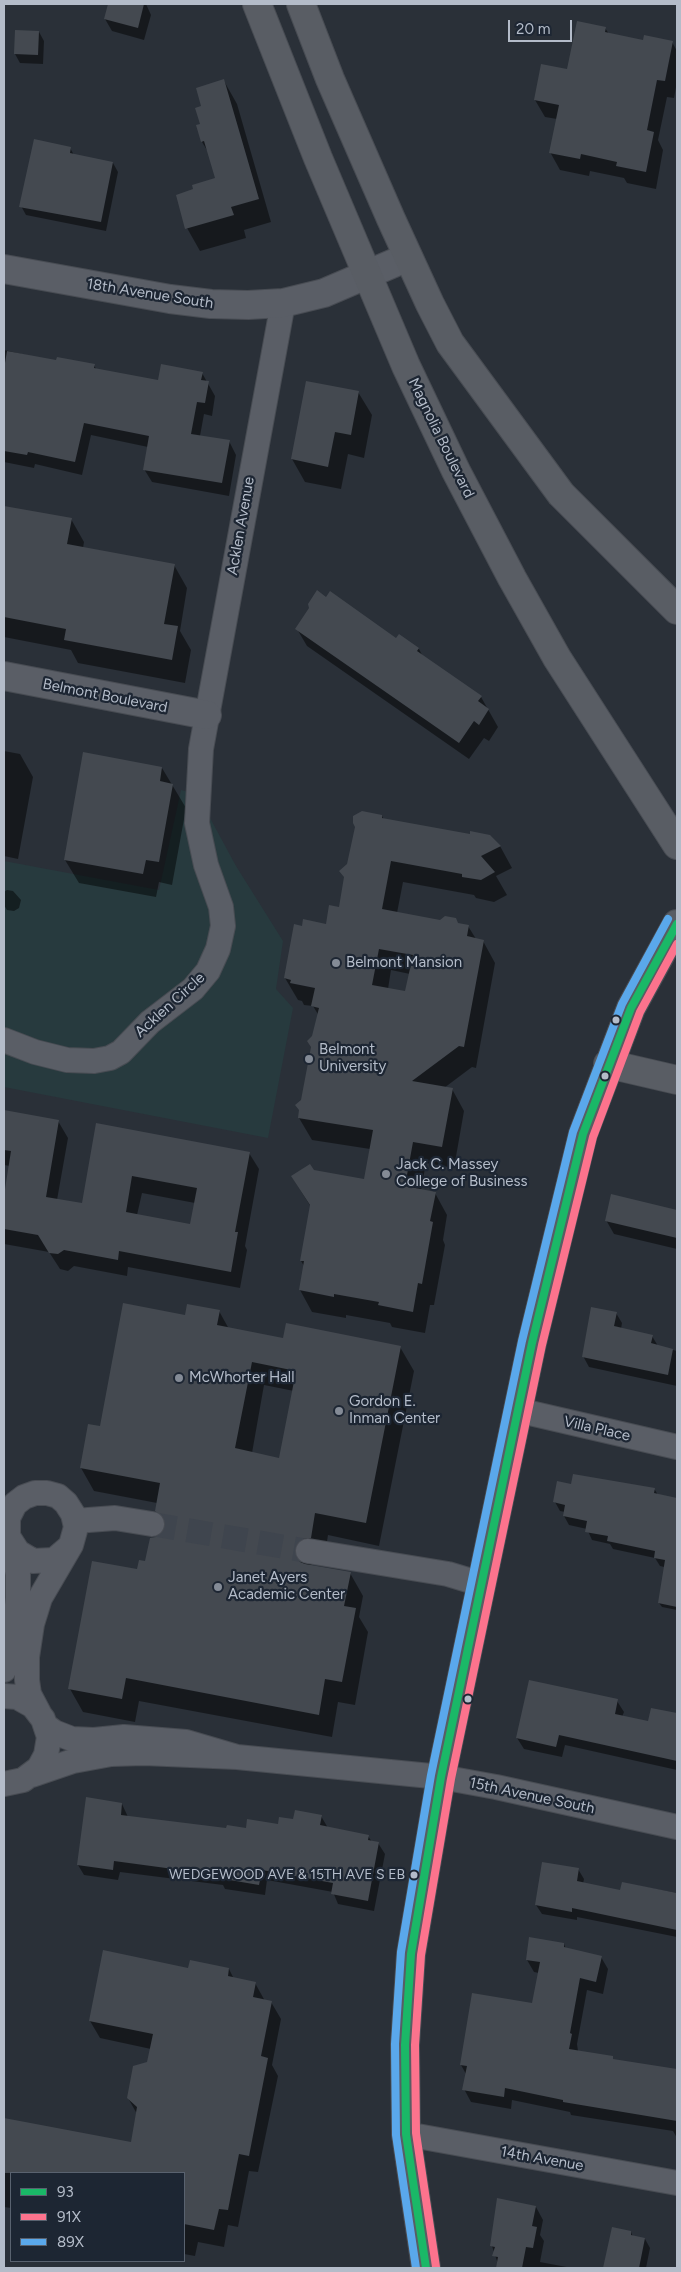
<!DOCTYPE html>
<html>
<head>
<meta charset="utf-8">
<style>
	body { margin:0 }
	#map { position:relative; width:681px; height:2272px; overflow:hidden; background:#2a3038; font-family:Figtree,sans-serif }
	canvas { display:block }
	.frame { position:absolute; inset:0; border:5px solid #b4bcc9; pointer-events:none }
	.legend { position:absolute; left:10px; top:2172px; width:175px; height:90px; box-sizing:border-box; background:#1d2633; border:1px solid #59626f; margin:0; padding:6px 9px; list-style:none; font-size:15px; color:#b4bcc9 }
	.legend li { display:flex; align-items:center; gap:10px; height:25px }
	.legend b { width:25px; border:1px solid #59626f }
	.scale { position:absolute; left:508px; top:20px; width:64px; height:22px; box-sizing:border-box; border:2px solid #b4bcc9; border-top:0; padding-left:6px; font-size:15px; line-height:18px; white-space:nowrap; color:#b4bcc9; -webkit-text-stroke:4px #1d2633; paint-order:stroke }
</style>
</head>
<body>
<div id="map">
<canvas width="681" height="2272"></canvas>
<div class="frame"></div>
<ul class="legend">
<li><b style="height:6px;background:#1ab867"></b>93</li>
<li><b style="height:6px;background:#fc738d"></b>91X</li>
<li><b style="height:6px;background:#5aa8eb"></b>89X</li>
</ul>
<div class="scale">20 m</div>
</div>
<script>
const ctx = document.querySelector('canvas').getContext('2d');
ctx.lineJoin = 'round';
function fillPath(path, color) { ctx.fillStyle = color; ctx.fill(path, 'evenodd'); }
const shape = rows => new Path2D(rows.map(r => 'M' + r).join(''));
function strokePath(path, color, width, dash) { ctx.strokeStyle = color; ctx.lineWidth = width; ctx.lineCap = dash ? 'butt' : 'round'; ctx.setLineDash(dash || []); ctx.stroke(path); }
function write(font, color, halo, rows, align = 'center') {
  ctx.font = font + ' Figtree,sans-serif'; ctx.lineWidth = 4.5; ctx.setLineDash([]); ctx.textBaseline = 'middle'; ctx.strokeStyle = halo; ctx.fillStyle = color; for (const [text, x, y, turn = 0] of rows) {
    ctx.save(); ctx.translate(x, y); ctx.rotate((+turn || 0) * Math.PI / 180); ctx.textAlign = isNaN(turn) ? turn : align; if (halo) ctx.strokeText(text, 0, 0); ctx.fillText(text, 0, 0); ctx.restore();
  }
}
const green = shape([
	[181,790,197,794,236,866,283,941,276,989,293,1008,268,1138,4,1087,4,861,159,890]
]);
const shadow = shape([
	[109,4,146,4,151,15,144,40,112,31,105,19],
	[605,28,609,34,644,42,672,42,677,51,677,82,674,98,667,97,658,140,663,150,656,189,627,183,624,178,590,171,589,176,560,170,550,152,557,119,545,117,535,100,568,70],
	[39,32,44,41,43,64,20,63,15,54],
	[224,81,237,104,271,222,244,230,246,238,200,251,187,228,195,190,216,179,210,155,202,142,197,126,201,125,202,107],
	[70,148,74,155,113,163,118,172,106,231,26,215,21,206],
	[4,350,57,362,94,365,96,369,159,382,202,373,215,396,212,416,204,414,200,436,229,441,236,455,229,496,152,482,144,469,148,447,91,435,82,475,35,464,34,468,4,462],
	[358,392,372,415,364,458,348,454,341,489,305,482,292,459],
	[4,507,71,519,84,542,83,548,174,565,187,588,180,631,191,650,185,683,78,663,71,650,4,637],
	[297,629,397,640,419,649,423,657,481,697,498,727,489,741,484,738,469,759,307,646],
	[4,751,20,754,33,777,18,859,4,856],
	[162,768,186,808,172,885,159,882,156,897,79,883,65,860],
	[382,816,384,820,500,846,512,868,496,876,507,895,494,902,476,898,474,895,403,882,397,913,468,926,476,939,483,941,495,963,476,1068,472,1067,444,1088,452,1089,464,1111,454,1168,426,1163,421,1190,435,1193,447,1215,443,1240,445,1245,434,1305,430,1305,425,1333,392,1327,390,1323,346,1315,346,1318,312,1312,300,1290,304,1266,301,1261,311,1207,292,1177,314,1171,365,1180,370,1149,312,1140,299,1118,319,1016,313,1006,304,1005,302,1001,298,1000,285,978,303,927,327,925,340,909,348,865],
	[391,970,410,974,406,993,388,989],
	[7,890,13,891,21,900,19,908,14,911,7,910,4,905,4,892],
	[4,1112,58,1121,68,1138,57,1200,83,1205,97,1124,249,1153,259,1169,245,1246,247,1250,240,1288,128,1267,127,1276,74,1266,68,1271,60,1269,49,1252,4,1244,4,1190,6,1191,10,1166,4,1165],
	[142,1193,195,1203,191,1225,137,1215],
	[612,1195,677,1211,677,1249,614,1234,606,1220],
	[219,1311,229,1329,284,1339,400,1347,414,1371,379,1546,328,1535,324,1561,316,1561,310,1566,350,1573,363,1596,359,1617,368,1632,355,1705,338,1702,332,1737,139,1701,135,1722,83,1712,70,1689,138,1570,146,1563,157,1538,163,1534,166,1528,156,1510,157,1503,94,1491,81,1468,101,1428,186,1316],
	[264,1385,294,1391,280,1459,252,1453],
	[616,1313,622,1323,621,1329,652,1336,658,1346,677,1351,677,1386,589,1367,583,1356],
	[572,1486,655,1490,658,1495,677,1499,677,1570,660,1566,655,1558,613,1549,610,1544,592,1540,587,1529,569,1525,564,1516,565,1512,560,1511,555,1502],
	[662,1584,677,1586,677,1610,662,1607,659,1603],
	[617,1701,624,1712,622,1717,649,1723,652,1709,677,1715,677,1770,565,1745,562,1757,524,1749,517,1738],
	[122,1804,128,1817,227,1830,279,1826,321,1816,328,1828,368,1836,372,1842,378,1843,385,1854,374,1911,338,1904,333,1892,267,1880,265,1895,225,1889,223,1885,120,1872,118,1880,84,1875,78,1865],
	[578,1869,584,1879,583,1884,621,1892,623,1883,677,1893,677,1937,577,1917,577,1920,542,1914,536,1905],
	[564,1944,566,1949,601,1957,608,1969,603,1994,587,1990,577,2044,578,2051,612,2057,614,2061,677,2070,677,2138,673,2131,571,2115,570,2112,512,2100,511,2109,471,2102,464,2089,466,2074,461,2065,533,2005,539,1973,534,1972,527,1960],
	[189,1969,229,1969,234,1979,255,1983,265,2001,271,2002,281,2019,272,2065,278,2076,258,2172,249,2171,238,2227,228,2225,224,2247,198,2242,195,2256,184,2254,184,2173,11,2173,11,2208,4,2207,4,2119,132,2143,137,2114,128,2098,148,2063,151,2049,100,2038,90,2021],
	[536,2207,543,2220,540,2235,544,2241,540,2262,572,2268,498,2268,498,2264,492,2246],
	[613,2229,631,2232,633,2237,645,2239,650,2248,646,2268,605,2268]
]);
const building = shape([
	[108,4,144,4,138,28,104,19],
	[577,21,606,27,605,32,643,40,644,35,673,41,665,81,657,80,647,130,654,132,646,172,616,166,617,162,581,154,580,159,549,153,559,105,534,100,541,64,567,69],
	[15,30,39,31,38,55,14,54],
	[224,79,259,199,231,207,234,215,185,229,176,195,193,189,192,185,215,178,204,141,201,142,196,125,200,124,195,108,201,106,196,88],
	[34,139,71,147,70,153,113,162,101,222,19,207],
	[7,351,56,360,57,357,95,364,94,368,158,380,161,364,203,372,201,380,209,381,205,403,197,402,191,434,230,440,222,483,143,470,149,436,84,423,75,462,28,452,27,455,4,451,4,369],
	[306,381,359,391,351,435,335,432,328,467,291,459],
	[4,506,72,518,67,544,175,564,164,624,178,626,172,660,64,640,66,629,4,617],
	[317,590,326,597,330,591,396,638,399,634,419,648,417,651,482,696,478,701,489,709,479,725,474,721,459,743,295,629,309,608,308,604],
	[83,752,162,767,160,781,173,784,159,862,146,860,143,874,64,860],
	[362,811,382,815,382,818,470,834,470,831,490,835,501,846,481,856,495,872,481,880,462,877,462,874,391,861,382,909,440,920,445,916,456,918,458,923,469,925,467,936,484,940,464,1047,459,1046,412,1081,453,1088,442,1147,413,1142,405,1186,436,1192,430,1221,433,1222,422,1284,418,1283,413,1312,378,1305,379,1302,334,1294,334,1297,299,1290,304,1261,300,1261,310,1205,291,1176,310,1164,314,1170,364,1179,373,1130,298,1118,299,1110,295,1105,301,1100,311,1047,307,1041,312,1036,319,1008,311,1006,315,988,290,983,291,980,284,978,294,924,302,926,303,919,326,924,329,905,339,907,344,877,339,871,347,864,355,827,353,823,353,816],
	[379,949,413,955,405,991,372,985],
	[4,1110,59,1120,46,1197,82,1203,96,1123,250,1152,235,1232,238,1232,231,1272,119,1251,118,1260,64,1250,58,1254,49,1253,38,1235,4,1229,4,1189,5,1189,11,1151,4,1150],
	[132,1176,197,1188,190,1224,126,1212],
	[611,1194,677,1210,677,1238,605,1221],
	[123,1303,185,1315,187,1304,220,1310,217,1325,283,1338,286,1323,401,1346,366,1523,315,1513,311,1538,303,1538,297,1543,295,1548,295,1556,300,1562,305,1564,351,1572,344,1606,356,1608,342,1682,325,1679,319,1715,126,1678,122,1699,68,1689,92,1561,137,1569,139,1560,145,1561,150,1538,156,1537,162,1533,166,1526,165,1519,155,1511,160,1483,80,1468,88,1424,100,1426],
	[252,1362,296,1371,279,1458,235,1448],
	[591,1307,617,1312,614,1326,653,1335,651,1343,673,1349,668,1375,582,1357],
	[573,1474,655,1488,654,1493,677,1498,677,1607,658,1603,665,1560,654,1558,655,1551,607,1541,608,1536,585,1532,587,1521,563,1516,565,1505,553,1502,557,1481,571,1484],
	[529,1680,618,1699,615,1714,648,1721,651,1708,677,1713,677,1761,559,1735,556,1747,516,1738],
	[86,1797,122,1803,121,1815,226,1828,227,1825,246,1828,247,1819,278,1824,279,1817,293,1819,295,1810,322,1815,320,1825,369,1835,368,1840,379,1842,368,1901,331,1894,333,1883,262,1870,259,1885,218,1878,218,1875,114,1861,113,1870,77,1865],
	[542,1862,579,1868,577,1881,620,1890,622,1882,677,1893,677,1930,572,1908,572,1912,535,1905],
	[529,1937,564,1943,564,1947,602,1956,596,1982,580,1978,570,2033,572,2034,569,2049,613,2056,613,2059,677,2069,677,2121,563,2102,563,2100,505,2088,504,2097,462,2090,467,2066,460,2065,472,1993,532,2003,540,1962,526,1960],
	[103,1950,188,1968,190,1960,229,1968,228,1976,256,1982,253,1997,272,2001,261,2056,268,2058,249,2156,239,2154,228,2210,219,2209,214,2230,184,2224,184,2173,4,2173,4,2118,131,2142,137,2107,127,2098,133,2066,147,2062,153,2034,89,2021],
	[497,2198,536,2206,532,2226,537,2227,533,2248,526,2247,522,2268,496,2268,498,2257,492,2256,495,2247,490,2246],
	[612,2227,631,2231,631,2235,645,2238,639,2268,603,2268]
]);
const minorTunnel = shape([
	[152,1524,308,1551]
]);
const minor = shape([
	[4,1040,35,1052,67,1060,94,1061,110,1058,121,1052,150,1022,193,989,208,971,218,949,223,926,221,907,206,865,197,823,201,749,283,303],
	[517,1410,677,1447],
	[75,1521,115,1518,152,1524],
	[9,1538,18,1552,33,1561,54,1560,68,1548],
	[308,1551,448,1574,481,1584],
	[4,1670,12,1644,18,1598,18,1574,8,1534,8,1518,15,1504,24,1497,35,1493,47,1493,58,1496,66,1503,73,1514,76,1527,71,1545,40,1598,32,1624,27,1657,27,1680,29,1694,39,1713],
	[4,1696,17,1697,33,1706,43,1719,49,1737,46,1755,39,1768,23,1780,4,1784],
	[237,1757,441,1777,496,1787,677,1827],
	[32,1775,73,1761,111,1754,144,1753,237,1757,186,1742,124,1737,94,1740,72,1739,54,1732,46,1726],
	[406,2134,677,2183]
]);
const tertiary = shape([
	[4,269,170,299,211,304,248,305,283,303,324,293,408,257],
	[4,676,207,715]
]);
const secondary = shape([
	[257,4,318,158,406,366,456,471,512,578,557,658,677,845],
	[301,4,330,79,391,219,430,304,450,343,561,494,677,610],
	[608,1064,677,1080],
	[426,2268,406,2134,405,2045,411,1954,441,1777,532,1343,583,1134,631,1008,677,924]
]);
const bus1 = shape([
	[426,2268,406,2134,405,2045,411,1954,441,1777,532,1343,583,1134,631,1008,677,924]
]);
const bus2 = shape([
	[436,2267,416,2133,415,2045,421,1955,451,1779,542,1345,593,1137,640,1012,677,944]
]);
const bus3 = shape([
	[416,2268,396,2135,395,2044,401,1952,431,1775,522,1341,573,1132,622,1004,668,919]
]);
const markers = [
	[336,963,5,"#848b96"],
	[616,1020,4.5,"#b4bcc9"],
	[309,1059,5,"#848b96"],
	[605,1076,4.5,"#b4bcc9"],
	[386,1174,5,"#848b96"],
	[179,1378,5,"#848b96"],
	[339,1411,5,"#848b96"],
	[218,1587,5,"#848b96"],
	[468,1699,4.5,"#b4bcc9"],
	[414,1875,4.5,"#b4bcc9"]
];
const busNames = [
	["WEDGEWOOD AVE & 15TH AVE S EB",405,1875]
];
const streetNames = [
	["18th Avenue South",150,294,9],
	["Magnolia Boulevard",441,438,64],
	["Acklen Avenue",241,526,-80],
	["Belmont Boulevard",105,696,11],
	["Acklen Circle",170,1005,-42],
	["Villa Place",597,1429,13],
	["15th Avenue South",532,1796,12],
	["14th Avenue",542,2159,10]
];
const poiNames = [
	["Belmont Mansion",346,963],
	["Belmont",319,1050],
	["University",319,1067],
	["Jack C. Massey",396,1165],
	["College of Business",396,1182],
	["McWhorter Hall",189,1378],
	["Gordon E.",349,1402],
	["Inman Center",349,1419],
	["Janet Ayers",228,1578],
	["Academic Center",228,1595]
];
fillPath(green, '#273a3e');
fillPath(shadow, '#0007');
fillPath(building, '#444950');
strokePath(minorTunnel, '#3f454e', 24, [24, 12]);
strokePath(minor, '#484c53', 26);
strokePath(tertiary, '#484c53', 30);
strokePath(secondary, '#484c53', 30);
strokePath(minor, '#5a5e66', 24);
strokePath(tertiary, '#5a5e66', 28);
strokePath(secondary, '#595d64', 28);
strokePath(bus1, '#1ab867', 8);
strokePath(bus2, '#fc738d', 8);
strokePath(bus3, '#5aa8eb', 8);
for (const [x, y, r, color] of markers) { const dot = new Path2D(); dot.arc(x, y, r, 0, 2 * Math.PI); ctx.fillStyle = color; ctx.fill(dot); strokePath(dot, '#1d2633', 2); }
write('14px', '#b4bcc9', '#1d2633', busNames, 'right');
write('15px', '#b4bcc9', '#1d2633', streetNames);
write('15px', '#b4bcc9', '#1d2633', poiNames, 'left');
</script>
</body>
</html>
